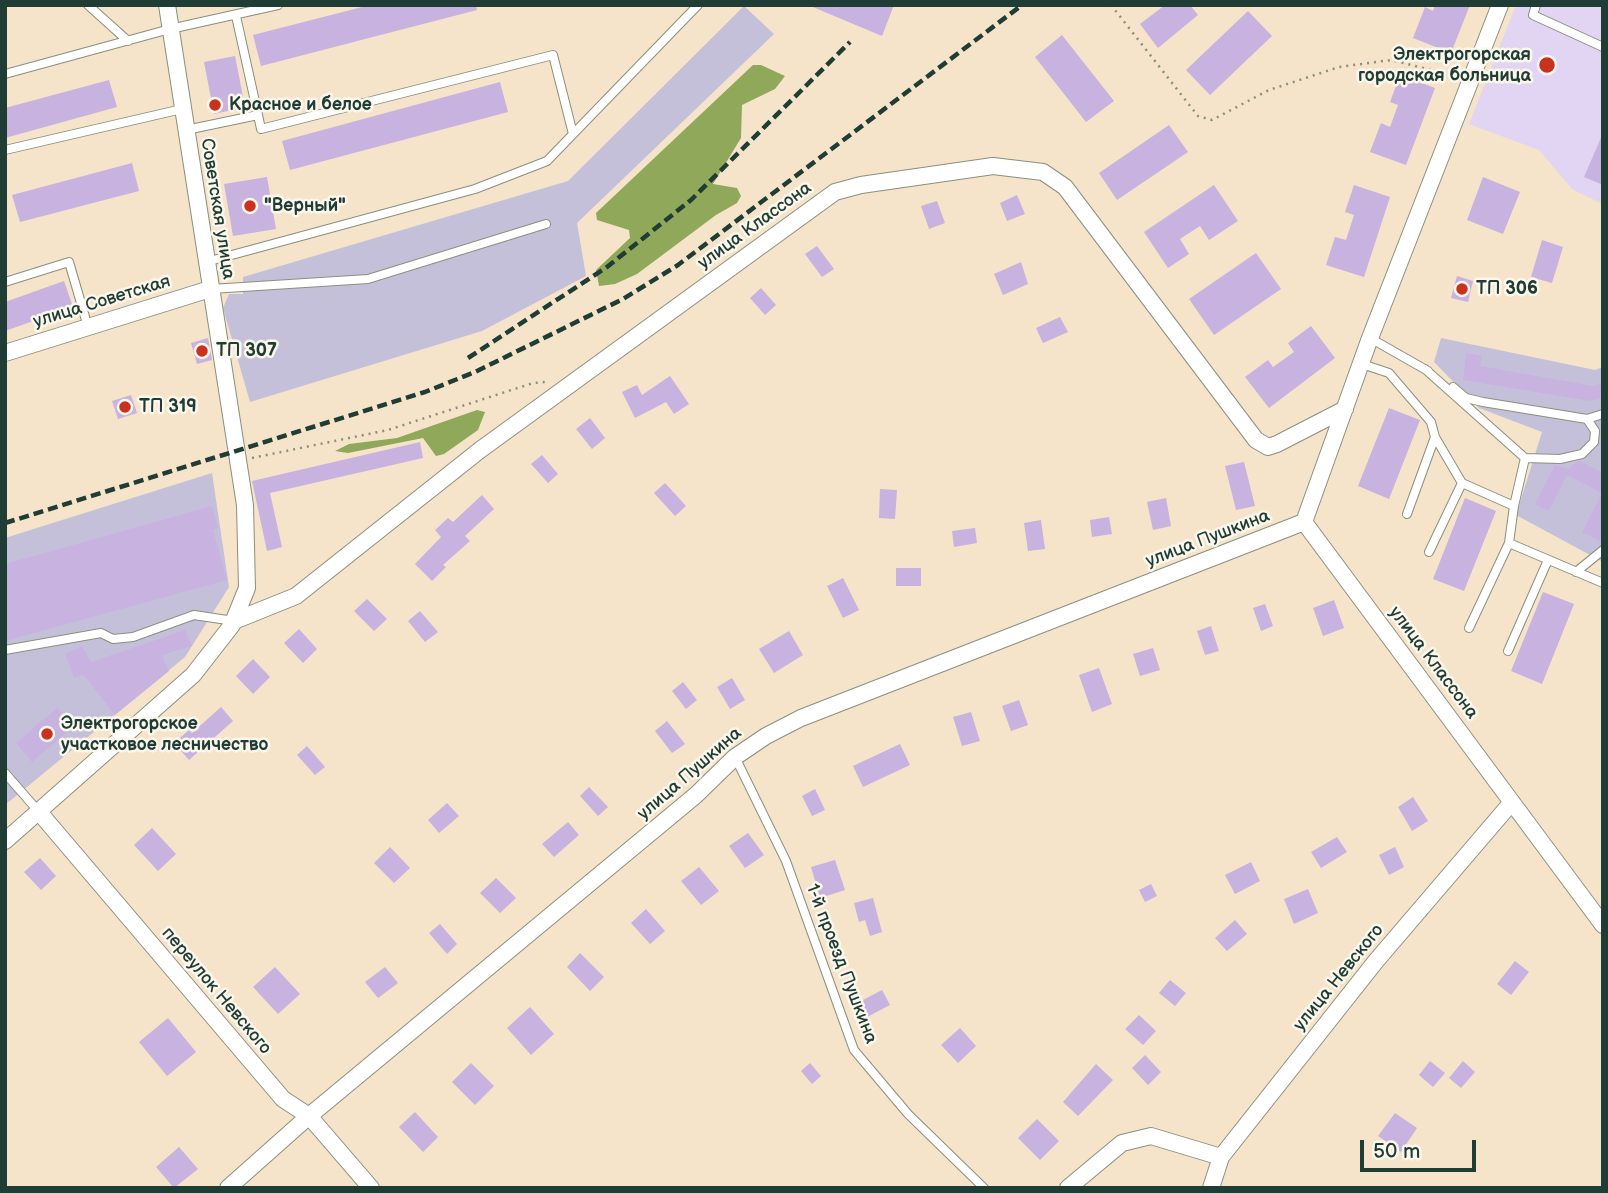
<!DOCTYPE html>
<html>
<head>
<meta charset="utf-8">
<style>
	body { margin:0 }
	#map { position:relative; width:1608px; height:1193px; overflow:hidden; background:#f5e3ca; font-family:"Balsamiq Sans",sans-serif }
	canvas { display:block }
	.frame { position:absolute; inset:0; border:7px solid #1f3d34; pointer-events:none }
	.scale { position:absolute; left:1360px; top:1140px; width:116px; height:32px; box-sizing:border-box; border:4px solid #1f3d34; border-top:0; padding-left:9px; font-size:21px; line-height:24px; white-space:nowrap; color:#1f3d34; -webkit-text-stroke:5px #fbf7ec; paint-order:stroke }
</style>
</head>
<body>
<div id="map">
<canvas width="1608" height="1193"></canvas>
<div class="frame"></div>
<div class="scale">50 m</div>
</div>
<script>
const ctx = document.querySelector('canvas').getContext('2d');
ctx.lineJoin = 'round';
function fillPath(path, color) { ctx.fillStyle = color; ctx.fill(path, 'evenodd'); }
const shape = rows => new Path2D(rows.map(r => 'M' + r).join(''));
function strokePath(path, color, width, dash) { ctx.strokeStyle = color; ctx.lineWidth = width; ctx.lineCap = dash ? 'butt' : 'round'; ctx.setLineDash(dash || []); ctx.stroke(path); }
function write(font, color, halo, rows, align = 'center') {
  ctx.font = font + ' "Balsamiq Sans",sans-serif'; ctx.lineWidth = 5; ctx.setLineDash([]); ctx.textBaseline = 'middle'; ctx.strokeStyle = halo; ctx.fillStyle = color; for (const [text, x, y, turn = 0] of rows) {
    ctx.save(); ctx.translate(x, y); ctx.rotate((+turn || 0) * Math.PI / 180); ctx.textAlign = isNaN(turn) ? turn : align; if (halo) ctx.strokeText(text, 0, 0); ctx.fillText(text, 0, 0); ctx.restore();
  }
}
const built = shape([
	[1516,5,1603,5,1603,204,1573,190,1539,150,1469,124]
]);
const industrial = shape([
	[744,6,774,34,577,223,586,276,482,331,250,402,223,308,229,294,243,294,243,277,568,181],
	[1441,338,1595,370,1603,367,1603,562,1516,515,1542,432,1479,408,1434,362],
	[212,473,229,587,192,646,185,657,5,805,5,538]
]);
const forest = shape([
	[753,65,761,65,785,76,775,89,742,105,741,138,713,184,737,188,741,196,737,203,716,215,637,274,615,284,599,286,596,270,630,238,629,230,597,220,596,213],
	[477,410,485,412,478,430,444,454,436,456,423,438,348,453,335,451,349,444,397,438]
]);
const building = shape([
	[370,5,476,5,477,10,261,66,253,35],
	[808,5,894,5,882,36],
	[1165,5,1190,5,1198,15,1158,48,1140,24],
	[1435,5,1470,5,1451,53,1413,38,1425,7,1433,11],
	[1248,11,1272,36,1210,95,1186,70],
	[1062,35,1114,101,1086,122,1035,57],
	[235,56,245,107,214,114,204,62],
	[1400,75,1435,88,1406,165,1370,152,1381,123,1390,127,1398,105,1390,102],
	[109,80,117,107,5,138,5,108],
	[500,82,508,112,290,170,282,141],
	[1169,125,1188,152,1117,200,1099,173],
	[1603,133,1603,185,1584,177],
	[132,163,139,191,20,222,12,195],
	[267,177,276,229,233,236,224,184],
	[1483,177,1520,192,1503,234,1467,220],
	[1214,185,1238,221,1209,240,1200,226,1180,239,1189,254,1168,268,1144,232],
	[1354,185,1390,197,1364,277,1326,265,1335,237,1346,240,1354,215,1345,212],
	[1017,195,1025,214,1007,221,1000,203],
	[937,201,945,223,929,229,921,206],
	[1542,240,1563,247,1552,283,1531,277],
	[817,246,834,269,822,277,805,254],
	[1256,253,1281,289,1214,335,1189,299],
	[1021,262,1028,284,1003,295,994,274],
	[1457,276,1473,281,1468,302,1451,298],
	[64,281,73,307,5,331,5,302],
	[761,288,776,305,765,315,750,298],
	[1060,317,1068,332,1043,343,1036,328],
	[1311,326,1335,358,1269,408,1245,377,1268,360,1273,367,1294,352,1288,343],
	[208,338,212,360,197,364,191,343],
	[1466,353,1482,356,1480,366,1593,386,1603,383,1603,398,1590,401,1463,380],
	[670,376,689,404,674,414,666,402,635,418,622,392,637,385,642,395],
	[131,395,137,413,118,419,112,401],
	[1389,408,1420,420,1389,499,1358,486],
	[590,418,605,438,592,449,576,429],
	[420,442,423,458,270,493,282,547,267,551,252,481],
	[542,455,558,474,548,483,531,464],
	[1580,461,1603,473,1603,543,1582,532,1602,493,1567,475,1549,511,1535,504,1555,465,1570,469,1574,463],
	[1244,462,1255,506,1236,510,1225,466],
	[665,483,686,506,675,516,654,493],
	[880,489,897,490,895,519,879,518],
	[482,495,494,509,465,536,470,541,443,565,446,567,432,581,415,564,441,537,435,530,448,518,453,522],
	[1166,498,1171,526,1153,530,1147,502],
	[1465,498,1496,511,1464,591,1433,579],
	[212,506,218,528,213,530,227,580,5,641,5,564],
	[1109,517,1112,534,1092,537,1090,520],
	[1041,520,1045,549,1028,551,1024,523],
	[975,528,977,543,954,547,952,531],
	[896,568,921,568,921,586,896,586],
	[843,578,859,610,843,618,827,586],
	[1543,592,1574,604,1542,684,1511,671],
	[367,599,387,619,374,631,354,611],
	[1334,600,1344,628,1323,636,1313,608],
	[1265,604,1273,626,1261,631,1253,608],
	[420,611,438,632,425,642,408,621],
	[1211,626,1219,651,1205,655,1197,631],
	[299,629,317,649,303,663,284,643],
	[185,630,192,646,162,655,169,671,115,715,84,675,74,678,65,654,82,646,91,662],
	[789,631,803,655,774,673,759,649],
	[1153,648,1160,670,1140,676,1133,654],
	[253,659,270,677,253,694,236,676],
	[1099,668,1112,704,1092,712,1079,675],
	[732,678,745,700,730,709,717,687],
	[683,682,697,700,686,709,672,691],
	[1019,700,1028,725,1011,731,1002,706],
	[221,707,233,721,189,760,174,743,189,730,192,733],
	[57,708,73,727,32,762,16,743],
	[971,712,980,741,962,746,953,717],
	[667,721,685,744,672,753,655,731],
	[900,744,910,765,863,787,853,766],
	[307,746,325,767,315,775,297,755],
	[589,787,608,807,598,816,580,796],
	[815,789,825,810,812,816,802,796],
	[1413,797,1428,821,1412,831,1398,807],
	[447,803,459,816,439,833,428,820],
	[568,822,579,835,554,857,542,844],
	[152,828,176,854,158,871,134,845],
	[748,833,764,855,745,868,729,846],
	[1337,837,1347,852,1321,868,1311,852],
	[390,847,410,868,394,883,374,863],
	[1395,847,1404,867,1389,875,1379,855],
	[40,858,56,876,41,890,24,872],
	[835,860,845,890,820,898,811,867],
	[1251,862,1260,881,1235,894,1225,875],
	[699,867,719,891,701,905,681,881],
	[496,878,516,898,500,913,480,893],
	[1151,884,1157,896,1145,902,1139,890],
	[1308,889,1318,913,1294,924,1284,899],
	[873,898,882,932,870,936,865,920,859,922,854,903],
	[646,909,665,931,650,944,631,923],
	[1235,920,1247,934,1227,951,1215,938],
	[440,924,457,944,447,954,429,933],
	[580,953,604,977,590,991,567,967],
	[1515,961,1529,972,1511,995,1497,984],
	[275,967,300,994,278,1014,253,987],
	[385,967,398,983,378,998,365,982],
	[1170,980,1186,993,1175,1006,1159,993],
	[882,990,890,1005,867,1017,859,1002],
	[530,1007,554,1034,531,1055,507,1028],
	[1139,1015,1156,1031,1143,1045,1125,1029],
	[168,1018,196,1052,167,1076,139,1042],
	[960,1028,976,1046,958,1063,941,1045],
	[1145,1055,1161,1072,1148,1085,1132,1068],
	[1430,1061,1445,1073,1433,1087,1419,1075],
	[1463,1061,1475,1072,1461,1088,1449,1078],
	[471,1063,494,1086,475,1105,452,1082],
	[810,1063,821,1076,812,1084,801,1071],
	[1096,1064,1113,1080,1078,1116,1063,1102],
	[415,1112,438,1137,423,1152,399,1127],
	[1395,1113,1417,1128,1401,1152,1378,1136],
	[1037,1119,1059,1141,1040,1160,1018,1138],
	[179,1147,198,1169,174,1188,156,1167]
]);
const path = shape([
	[1111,5,1198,116,1212,120,1269,90,1339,67,1391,60,1456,76],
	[252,458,388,430,533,383,546,382]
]);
const service = shape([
	[88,5,128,41],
	[1536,5,1533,15,1603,47],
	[5,74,170,29,278,5],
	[258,115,261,129,553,55,573,134],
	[186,130,258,115,236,16],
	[5,150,182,109],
	[206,262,475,189,547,161,698,5],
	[5,282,69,262,88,327],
	[211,289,368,279,546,224],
	[1370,338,1428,371],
	[1362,364,1389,373,1431,422,1435,437,1407,514],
	[1425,369,1525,458,1514,506,1462,483,1429,552],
	[1453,387,1466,398,1483,402,1587,419,1603,414],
	[1435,437,1462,483],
	[1525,458,1560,459,1582,454,1594,442,1595,431,1587,419],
	[1509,543,1603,583],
	[1576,572,1603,550],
	[1469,628,1509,543,1514,506],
	[5,650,101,633,113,639,133,637,194,615,234,621],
	[1508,651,1548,560],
	[735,757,786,861,854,1050,908,1114,984,1188],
	[5,773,39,812]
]);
const minor = shape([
	[5,353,210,289],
	[1304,522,1370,338,1500,5],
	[1304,522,1603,925],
	[234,621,296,596,480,450,835,192,861,185,993,166,1043,172,1065,187,1256,440,1268,447,1277,444,1345,409],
	[39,812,283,1099,309,1116,371,1188],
	[5,841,193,675,232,625,247,588,245,505,167,5],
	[228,1188,309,1116,696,795,735,757,766,736,801,718,1304,522],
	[1068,1188,1122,1143,1151,1136,1221,1157],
	[1211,1188,1221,1157,1376,961,1512,802]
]);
const rail = shape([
	[468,358,607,267,691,200,850,42],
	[5,523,425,392,475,372,623,299,678,265,1022,5]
]);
const markers = [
	[1547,65,9,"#c8321e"],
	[215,105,7,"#c8321e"],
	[250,206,7,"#c8321e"],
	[1462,289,7,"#c8321e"],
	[202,351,7,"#c8321e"],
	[125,407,7,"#c8321e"],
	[47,734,7,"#c8321e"]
];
const poiNames = [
	["Электрогорская",1531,55,"right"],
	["городская больница",1531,76,"right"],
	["Красное и белое",229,105],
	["\"Верный\"",264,206],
	["ТП 306",1476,289],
	["ТП 307",216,351],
	["ТП 319",139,407],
	["Электрогорское",61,724],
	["участковое лесничество",61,745]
];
const streetNames = [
	["Советская улица",217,209,81],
	["улица Классона",755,226,-36],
	["улица Советская",102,302,-17],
	["улица Пушкина",1208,539,-21],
	["улица Классона",1433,663,53],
	["улица Пушкина",690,774,-41],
	["1-й проезд Пушкина",841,964,69],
	["улица Невского",1339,978,-51],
	["переулок Невского",216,991,50]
];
fillPath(built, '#e2d4f3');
fillPath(industrial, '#c5c0da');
fillPath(forest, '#90a85a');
fillPath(building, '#c8b2e0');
strokePath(service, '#8a907f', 10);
strokePath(minor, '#8a907f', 18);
strokePath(path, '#8a907f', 2.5, [2, 5]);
strokePath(service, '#fff', 8);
strokePath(minor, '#fff', 16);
strokePath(rail, '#1f3d34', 4.5, [10, 5]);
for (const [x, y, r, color] of markers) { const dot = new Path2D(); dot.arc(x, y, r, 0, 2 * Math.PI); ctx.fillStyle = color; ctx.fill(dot); strokePath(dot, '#fbf7ec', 2.5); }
write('bold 18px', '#1f3d34', '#fbf7ec', poiNames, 'left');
write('18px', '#1f3d34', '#fbf7ec', streetNames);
</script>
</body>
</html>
